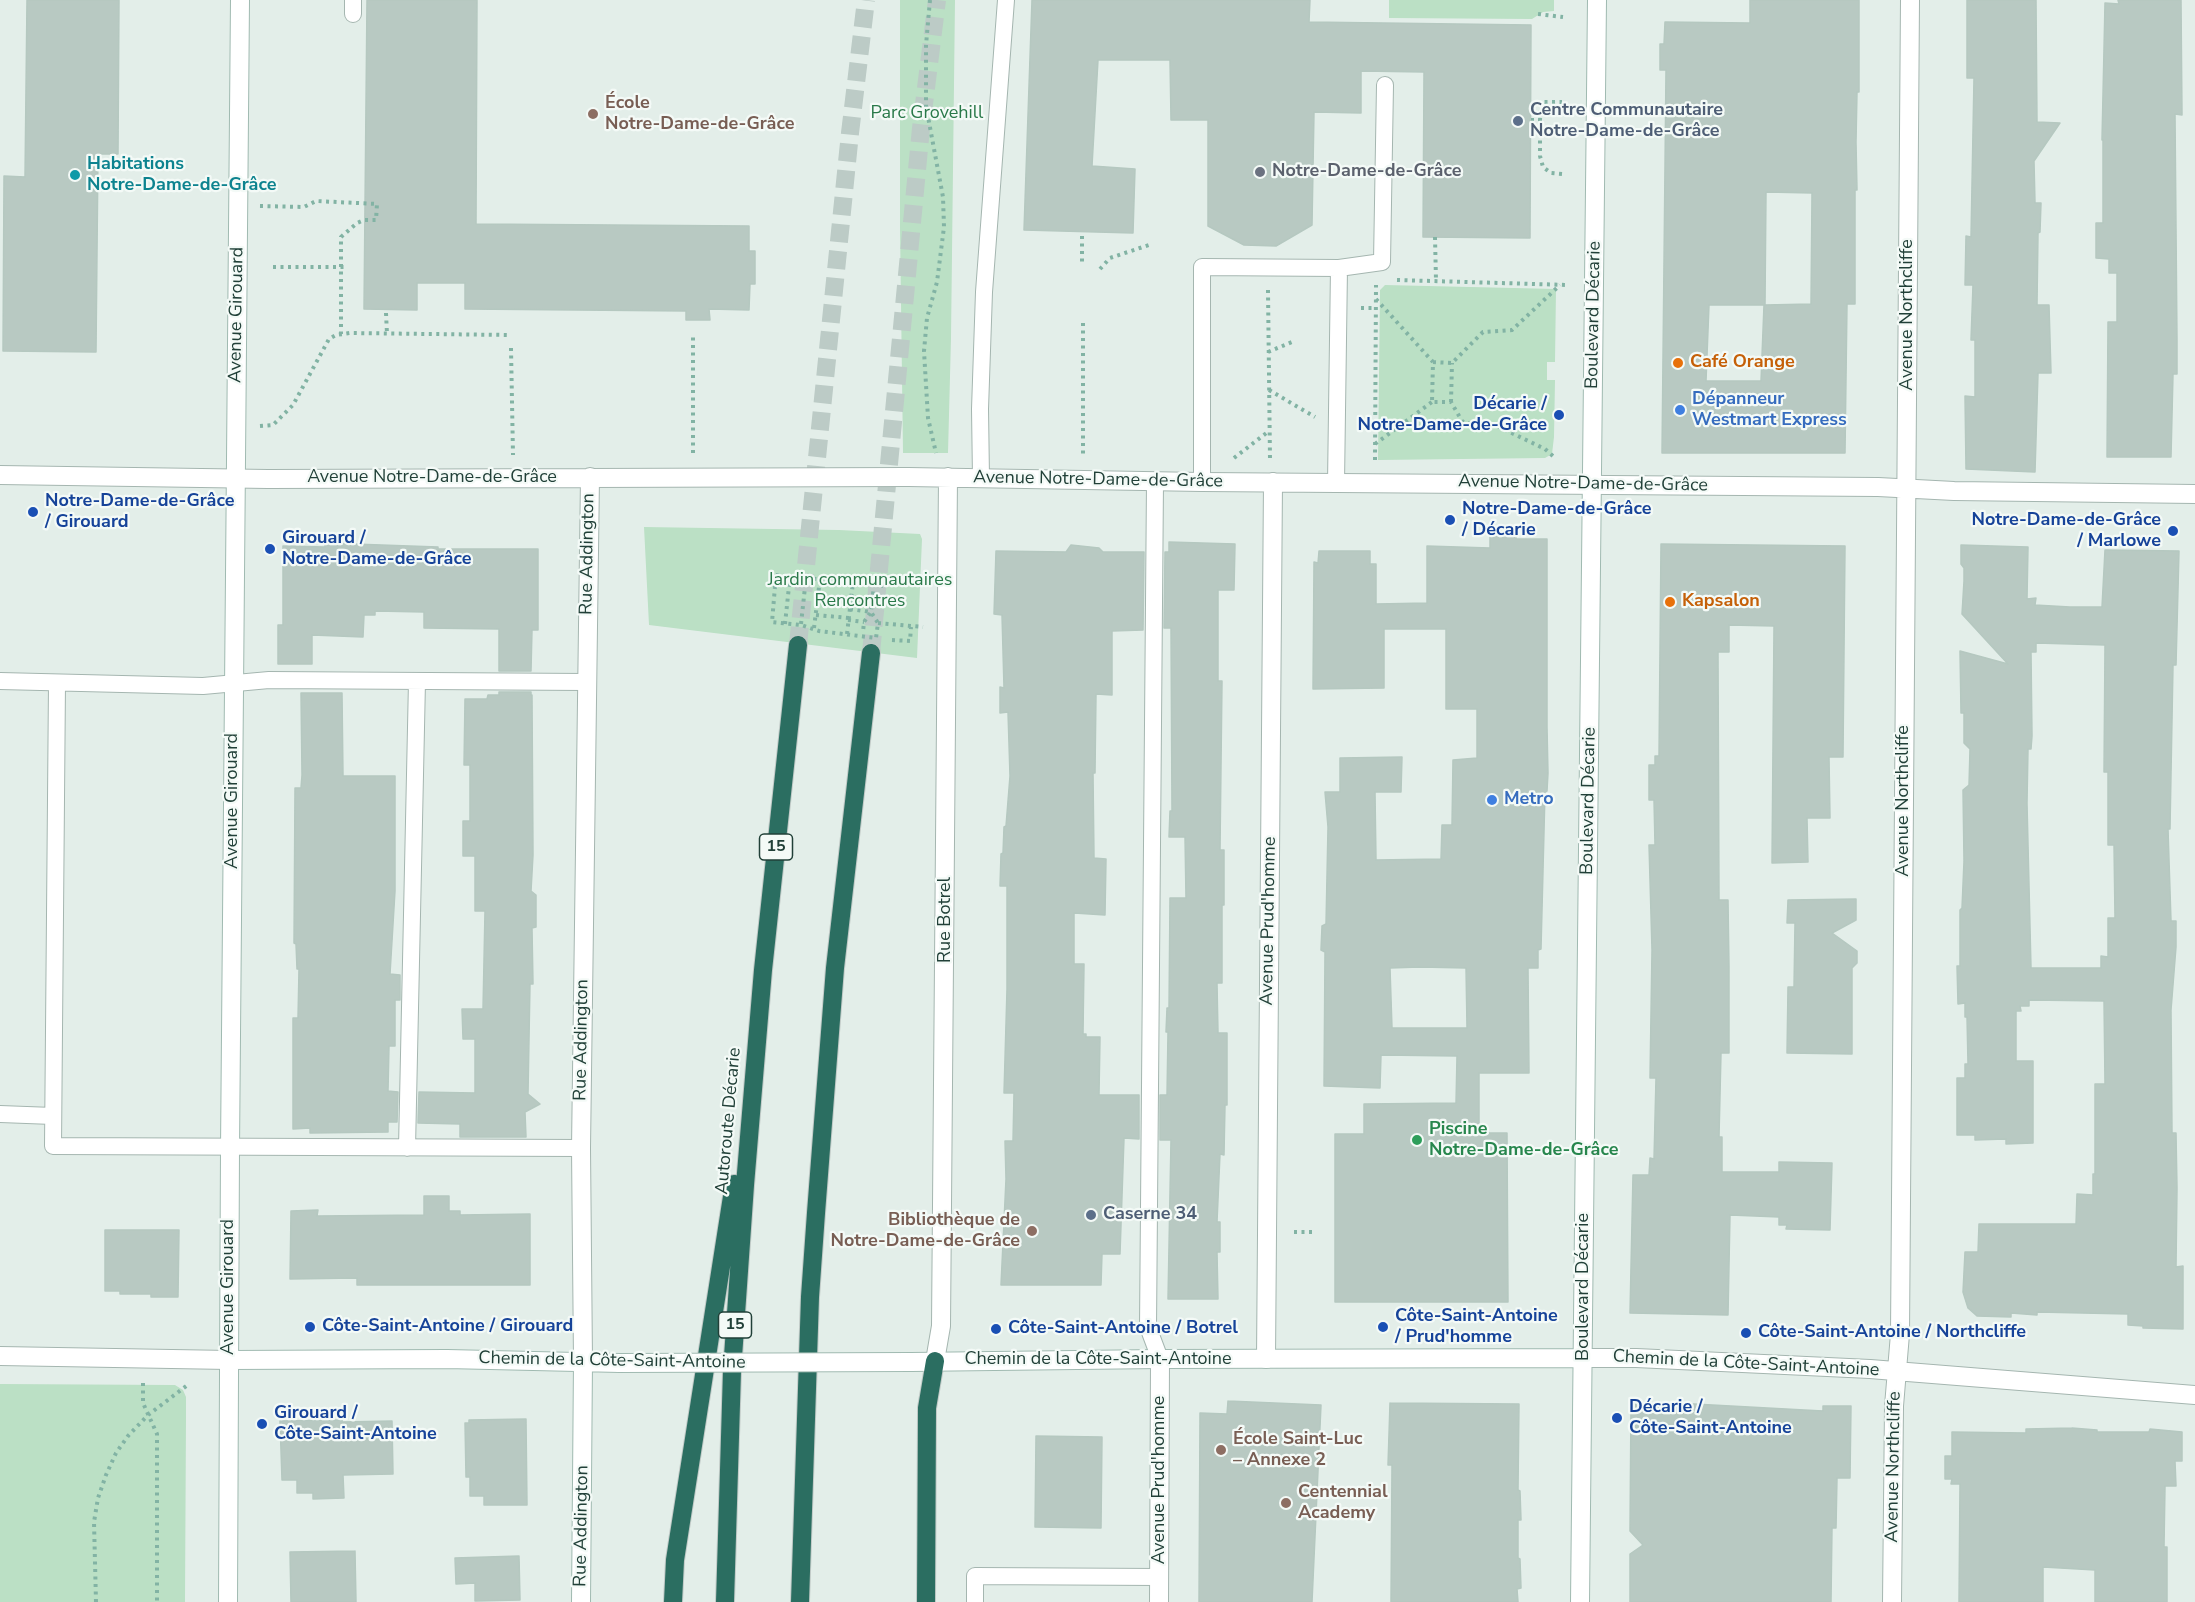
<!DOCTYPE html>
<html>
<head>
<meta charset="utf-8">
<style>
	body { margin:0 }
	canvas { display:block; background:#e3eee9 }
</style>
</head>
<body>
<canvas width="2195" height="1602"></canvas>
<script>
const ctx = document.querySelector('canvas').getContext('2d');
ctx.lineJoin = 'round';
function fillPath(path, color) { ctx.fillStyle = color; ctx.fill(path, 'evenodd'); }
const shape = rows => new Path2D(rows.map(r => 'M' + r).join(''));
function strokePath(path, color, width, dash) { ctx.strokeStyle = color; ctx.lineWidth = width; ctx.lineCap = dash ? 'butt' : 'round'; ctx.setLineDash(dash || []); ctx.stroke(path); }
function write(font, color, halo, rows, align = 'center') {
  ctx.font = font + ' "Nunito Sans",sans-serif'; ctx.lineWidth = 4.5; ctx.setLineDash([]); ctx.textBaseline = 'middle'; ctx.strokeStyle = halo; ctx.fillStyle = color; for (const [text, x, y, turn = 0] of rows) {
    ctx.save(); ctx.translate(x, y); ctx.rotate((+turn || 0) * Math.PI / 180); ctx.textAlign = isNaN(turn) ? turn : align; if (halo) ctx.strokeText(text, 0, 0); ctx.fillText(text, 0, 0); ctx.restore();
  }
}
const green = shape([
	[900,0,955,0,951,338,948,453,903,453,900,227],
	[1389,0,1554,0,1554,11,1543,12,1532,19,1389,18],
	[1385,285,1556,289,1555,362,1547,362,1547,380,1555,380,1554,437,1552,454,1545,458,1378,460,1380,290],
	[644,527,839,530,920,534,922,539,917,658,649,625],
	[0,1384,175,1385,183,1390,186,1397,186,1416,185,1602,0,1602]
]);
const building = shape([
	[27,0,119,0,118,154,98,154,96,352,3,351,4,176,25,177,27,0],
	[367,0,477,0,476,224,749,226,749,251,755,251,755,284,750,284,749,310,709,309,710,320,686,320,686,311,465,309,465,283,417,283,417,310,364,309,367,0],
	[1032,0,1310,0,1309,22,1531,25,1530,238,1423,237,1424,72,1361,71,1361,113,1314,112,1312,225,1276,246,1244,245,1208,226,1208,120,1171,120,1170,60,1098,60,1092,166,1135,169,1133,233,1024,230,1032,0],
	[1750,0,1859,0,1859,92,1857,92,1856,142,1857,190,1855,190,1855,304,1847,304,1845,453,1662,453,1666,70,1660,70,1660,44,1664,44,1665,22,1750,23,1750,0],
	[1766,192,1812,193,1811,304,1765,305,1766,192],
	[1709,305,1764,305,1761,381,1706,381,1709,305],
	[1967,0,2036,0,2037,122,2060,123,2034,161,2035,203,2041,203,2040,232,2038,233,2037,305,2049,305,2051,373,2038,373,2035,472,1966,469,1965,396,1975,397,1975,340,1971,340,1973,285,1965,285,1966,236,1971,237,1974,78,1967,78,1967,0],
	[2118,0,2181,0,2182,115,2175,114,2177,340,2177,374,2173,374,2171,457,2107,457,2108,322,2117,322,2117,273,2109,273,2109,259,2096,258,2096,223,2103,223,2103,140,2102,140,2105,3,2119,4,2118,0],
	[1490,534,1516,535,1516,539,1547,539,1547,727,1548,773,1547,791,1545,792,1541,949,1538,950,1538,968,1528,968,1529,1073,1479,1073,1479,1133,1507,1133,1508,1302,1335,1302,1335,1134,1364,1134,1364,1104,1456,1103,1457,1056,1381,1055,1380,1088,1324,1086,1325,952,1321,950,1322,926,1326,924,1328,827,1325,792,1340,792,1340,758,1402,757,1401,792,1375,792,1376,860,1441,859,1442,825,1452,825,1453,760,1477,758,1477,709,1446,709,1446,629,1384,629,1384,688,1313,689,1314,562,1318,563,1319,551,1370,551,1370,564,1376,564,1376,604,1427,603,1427,546,1490,548,1490,534],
	[1420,967,1466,968,1467,1028,1392,1028,1390,968,1420,967],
	[1169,542,1235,544,1234,590,1218,590,1218,681,1222,681,1220,850,1224,850,1224,905,1222,905,1222,983,1217,983,1218,1033,1227,1033,1227,1105,1225,1105,1224,1155,1220,1154,1217,1222,1220,1222,1220,1252,1217,1252,1218,1299,1168,1299,1171,1140,1160,1140,1160,1095,1167,1095,1168,1032,1166,1032,1167,1008,1169,1008,1170,898,1186,898,1185,837,1169,837,1170,811,1172,811,1171,628,1164,628,1165,552,1169,552,1169,542],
	[325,543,438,547,438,549,538,549,538,630,532,630,531,671,499,671,499,629,424,628,424,612,375,611,375,615,364,615,363,637,312,635,312,664,278,664,278,625,283,625,283,546,325,547,325,543],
	[1661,544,1845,546,1843,757,1829,757,1830,818,1807,818,1808,862,1772,863,1774,626,1729,625,1729,652,1718,652,1719,900,1728,900,1729,967,1729,1053,1721,1053,1719,1137,1722,1137,1722,1172,1779,1172,1779,1162,1832,1163,1830,1230,1786,1229,1787,1225,1779,1225,1779,1217,1730,1215,1728,1315,1630,1313,1633,1175,1649,1175,1650,1158,1654,1159,1656,1078,1650,1078,1652,950,1649,845,1655,845,1654,800,1649,800,1649,765,1655,765,1655,756,1659,756,1661,544],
	[1071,545,1099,548,1103,552,1144,552,1143,630,1112,631,1112,695,1096,694,1095,773,1093,773,1094,858,1106,859,1105,915,1074,913,1074,964,1084,964,1083,1034,1086,1034,1086,1037,1100,1037,1099,1095,1139,1095,1139,1139,1124,1138,1120,1254,1102,1254,1101,1285,1001,1285,1006,1179,1005,1141,1013,1141,1014,1093,1004,1093,1007,989,1007,886,1000,886,1001,854,1003,853,1004,827,1006,826,1010,776,1008,712,1000,713,1000,687,1004,688,1002,615,994,614,996,551,1066,552,1071,545],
	[1961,545,2028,547,2027,599,2036,598,2035,605,2070,607,2102,607,2105,550,2179,551,2176,665,2173,665,2170,829,2168,829,2171,921,2176,921,2176,947,2171,1010,2172,1133,2176,1133,2177,1188,2176,1267,2183,1266,2183,1329,2143,1328,2143,1326,2128,1325,2128,1314,2037,1312,2037,1315,2011,1313,2011,1317,1977,1316,1968,1308,1963,1292,1965,1252,1978,1252,1979,1224,2076,1224,2077,1194,2093,1195,2093,1174,2095,1174,2095,1084,2105,1084,2104,1001,2029,1000,2029,1006,2020,1006,2021,1011,2016,1011,2016,1061,2033,1061,2033,1143,2006,1144,2006,1139,1975,1140,1975,1135,1957,1135,1957,1078,1965,1078,1965,1064,1968,1064,1967,1017,1965,1017,1965,1003,1958,1004,1957,966,1960,966,1960,910,1962,908,1964,861,1963,790,1969,785,1970,749,1964,743,1964,713,1961,713,1960,651,2008,664,1962,614,1964,581,1964,568,1961,564,1961,545],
	[2036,643,2105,645,2104,772,2108,772,2108,845,2114,845,2115,918,2108,918,2108,957,2101,956,2101,968,2031,968,2027,803,2028,749,2031,749,2032,736,2031,652,2036,652,2036,643],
	[499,692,531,692,531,695,532,695,533,855,531,891,536,895,536,927,532,928,533,984,530,984,528,1094,540,1104,525,1112,526,1137,460,1137,460,1124,418,1123,419,1092,475,1093,475,1039,463,1039,462,1009,483,1009,485,911,475,911,475,856,463,856,463,821,470,821,470,765,464,765,465,699,487,699,488,695,499,695,499,692],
	[301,693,342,693,343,776,395,776,395,891,390,974,400,975,400,1000,395,1000,395,1046,389,1046,388,1091,398,1092,397,1122,388,1122,388,1132,310,1133,310,1128,293,1129,293,1018,298,1018,299,969,297,969,296,944,294,943,295,788,301,788,302,775,301,693],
	[1856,899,1856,920,1832,933,1857,951,1857,963,1852,968,1852,1054,1787,1053,1788,987,1794,987,1795,923,1787,923,1788,900,1856,899],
	[424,1196,449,1196,449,1211,460,1211,460,1215,530,1214,530,1285,357,1285,357,1278,290,1279,291,1211,318,1210,317,1216,424,1215,424,1196],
	[105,1230,179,1230,178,1297,151,1297,151,1294,120,1294,120,1291,105,1291,105,1230],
	[1228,1401,1321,1405,1312,1602,1199,1602,1200,1413,1227,1414,1228,1401],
	[1390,1403,1519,1404,1518,1490,1520,1491,1521,1520,1518,1520,1518,1558,1520,1559,1521,1588,1517,1589,1518,1602,1391,1602,1392,1465,1388,1465,1390,1403],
	[1631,1404,1694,1404,1823,1411,1823,1406,1851,1406,1850,1478,1837,1478,1836,1528,1832,1528,1831,1602,1630,1602,1630,1554,1643,1545,1630,1531,1631,1404],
	[526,1419,527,1505,484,1505,484,1496,470,1496,470,1477,466,1477,465,1423,469,1423,469,1420,526,1419],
	[342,1420,342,1422,392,1421,393,1474,343,1475,344,1498,313,1499,313,1493,297,1493,297,1480,282,1480,280,1421,342,1420],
	[2072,1428,2097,1430,2097,1432,2149,1432,2150,1429,2182,1432,2182,1461,2175,1461,2176,1486,2165,1486,2164,1547,2167,1547,2167,1602,2095,1602,2095,1570,2043,1567,2043,1602,1959,1602,1960,1484,1951,1484,1952,1479,1945,1479,1945,1456,1952,1456,1952,1432,2026,1433,2026,1429,2072,1428],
	[1036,1436,1102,1437,1101,1528,1035,1527,1036,1436],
	[355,1551,356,1602,291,1602,290,1552,355,1551],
	[519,1556,520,1600,475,1601,475,1583,456,1584,455,1558,519,1556]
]);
const highwayTunnel = shape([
	[798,645,850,133,866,0],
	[871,653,921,128,937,0]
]);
const path = shape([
	[930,0,926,45,926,106,943,197,944,227,937,282,927,318,924,351,928,418,936,453],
	[1538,14,1563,17],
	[1531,120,1540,120],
	[1562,174,1551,173,1543,167,1540,156,1540,120,1541,102,1562,102],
	[260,206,304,207,316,201,377,204,376,220,364,220,357,223,341,237,341,334],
	[1082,236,1082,264],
	[1435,237,1436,281],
	[273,267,347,267],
	[1100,269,1110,258,1149,245],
	[1397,280,1569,285],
	[1268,290,1270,460],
	[1376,299,1433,362,1432,402,1451,402,1462,421,1466,423,1495,425,1545,449,1555,458],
	[1361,308,1376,308],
	[386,313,387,334],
	[1083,323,1083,455],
	[511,348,513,455],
	[1268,352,1292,342],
	[1433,362,1452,363,1483,332,1512,330,1560,285],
	[1269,390,1315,417],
	[1451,402,1452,363],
	[260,426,273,425,293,405,329,339,336,335,350,333,511,335],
	[1375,444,1432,402],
	[693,453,693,337],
	[1234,458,1269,431],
	[1375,460,1376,285],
	[776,575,874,585,871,612,878,623,876,638,819,631,801,625,772,622,776,575],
	[874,585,883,586],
	[851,597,872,599],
	[818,599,851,603],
	[850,609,871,612,864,622,863,632],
	[816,615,849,618],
	[848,620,864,622],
	[878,623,923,627],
	[785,624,790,577],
	[801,624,806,578],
	[814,628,820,579],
	[847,634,853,582],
	[892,640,910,641,911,627],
	[1294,1232,1313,1232],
	[143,1383,143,1403,157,1434,157,1602],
	[96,1602,94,1522,98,1498,106,1475,116,1453,128,1436,148,1415,189,1384]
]);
const lane = shape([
	[353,14,353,0],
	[981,478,980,409,984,292,1006,0],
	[1155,482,1148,1327,1160,1359],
	[1202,482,1202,267,1339,268,1382,262,1385,85],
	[1336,483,1339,268],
	[0,681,203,686,269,680,586,682],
	[57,683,53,1146,581,1148],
	[0,1114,53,1116],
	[407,1148,417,681],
	[975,1602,975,1576,1159,1577]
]);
const street = shape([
	[0,475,268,479,908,477,1202,482,1878,487,1954,491,2195,494],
	[0,1356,229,1360],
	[1584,1358,1636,1358,1870,1369,2195,1395],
	[1266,1359,1273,482],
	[583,1361,581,1148,590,477],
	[935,1361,941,1326,948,477],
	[1159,1602,1160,1359],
	[1892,1602,1894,1406,1900,1334,1910,0]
]);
const secondary = shape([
	[229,1360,447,1359,620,1363],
	[911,1362,1160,1359,1584,1358],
	[228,1602,230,1148,240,0],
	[581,1602,583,1361],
	[1580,1602,1597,0]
]);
const highway = shape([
	[673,1602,675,1560,734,1184],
	[725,1602,732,1371,745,1185,763,970,798,645],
	[800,1602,810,1297,816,1213,835,968,871,653],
	[926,1602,927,1408,935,1361]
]);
const secondaryBridge = shape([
	[620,1363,911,1362]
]);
const markers = [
	[593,114,6,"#8d6e63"],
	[1518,121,6,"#5c6f8a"],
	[1260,172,6,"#6b7280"],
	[75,175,6,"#0f9aa8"],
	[1678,363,6,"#e8710a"],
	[1680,410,6,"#3f7fe0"],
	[1559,415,6,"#1a4fb4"],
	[33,512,6,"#1a4fb4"],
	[1450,520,6,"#1a4fb4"],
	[2173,531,6,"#1a4fb4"],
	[270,549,6,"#1a4fb4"],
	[1670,602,6,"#e8710a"],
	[1492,800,6,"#3f7fe0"],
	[1417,1140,6,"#2e9e5b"],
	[1091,1215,6,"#5c6f8a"],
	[1032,1231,6,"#8d6e63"],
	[310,1327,6,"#1a4fb4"],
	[1383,1327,6,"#1a4fb4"],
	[996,1329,6,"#1a4fb4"],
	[1746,1333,6,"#1a4fb4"],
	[1617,1418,6,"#1a4fb4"],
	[262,1424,6,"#1a4fb4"],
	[1221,1450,6,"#8d6e63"],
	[1286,1503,6,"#8d6e63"]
];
const shields = [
	[776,847,33],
	[735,1325,33]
];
const shieldNames = [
	["15",776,847],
	["15",735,1325]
];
const educationNames = [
	["École",605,104],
	["Notre-Dame-de-Grâce",605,125],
	["Bibliothèque de",1020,1221,"right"],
	["Notre-Dame-de-Grâce",1020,1242,"right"],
	["École Saint-Luc",1233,1440],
	["– Annexe 2",1233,1461],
	["Centennial",1298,1493],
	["Academy",1298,1514]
];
const serviceNames = [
	["Centre Communautaire",1530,111],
	["Notre-Dame-de-Grâce",1530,132],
	["Caserne 34",1103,1215]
];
const parkNames = [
	["Parc Grovehill",927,114],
	["Jardin communautaires",860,581],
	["Rencontres",860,602]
];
const cultureNames = [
	["Habitations",87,165],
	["Notre-Dame-de-Grâce",87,186]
];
const worshipNames = [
	["Notre-Dame-de-Grâce",1272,172]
];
const streetNames = [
	["Avenue Girouard",237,315,-89],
	["Boulevard Décarie",1594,315,-89],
	["Avenue Northcliffe",1908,315,-90],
	["Avenue Notre-Dame-de-Grâce",432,478],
	["Avenue Notre-Dame-de-Grâce",1098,480,1],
	["Avenue Notre-Dame-de-Grâce",1583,484,1],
	["Rue Addington",588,554,-89],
	["Avenue Girouard",233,801,-90],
	["Boulevard Décarie",1589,801,-89],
	["Avenue Northcliffe",1904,801,-90],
	["Rue Botrel",946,920,-90],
	["Avenue Prud'homme",1269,921,-89],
	["Rue Addington",582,1040,-89],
	["Autoroute Décarie",729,1121,-85],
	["Avenue Girouard",229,1287,-90],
	["Boulevard Décarie",1584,1287,-90],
	["Chemin de la Côte-Saint-Antoine",1098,1360],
	["Chemin de la Côte-Saint-Antoine",612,1361,1],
	["Chemin de la Côte-Saint-Antoine",1746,1364,3],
	["Avenue Northcliffe",1894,1467,-89],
	["Avenue Prud'homme",1160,1480,-90],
	["Rue Addington",582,1526,-89]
];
const foodNames = [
	["Café Orange",1690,363],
	["Kapsalon",1682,602]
];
const shopNames = [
	["Dépanneur",1692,400],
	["Westmart Express",1692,421],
	["Metro",1504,800]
];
const transitNames = [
	["Décarie /",1547,405,"right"],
	["Notre-Dame-de-Grâce",1547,426,"right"],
	["Notre-Dame-de-Grâce",45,502],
	["/ Girouard",45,523],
	["Notre-Dame-de-Grâce",1462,510],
	["/ Décarie",1462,531],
	["Notre-Dame-de-Grâce",2161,521,"right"],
	["/ Marlowe",2161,542,"right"],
	["Girouard /",282,539],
	["Notre-Dame-de-Grâce",282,560],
	["Côte-Saint-Antoine",1395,1317],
	["/ Prud'homme",1395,1338],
	["Côte-Saint-Antoine / Girouard",322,1327],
	["Côte-Saint-Antoine / Botrel",1008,1329],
	["Côte-Saint-Antoine / Northcliffe",1758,1333],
	["Décarie /",1629,1408],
	["Côte-Saint-Antoine",1629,1429],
	["Girouard /",274,1414],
	["Côte-Saint-Antoine",274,1435]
];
const leisureNames = [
	["Piscine",1429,1130],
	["Notre-Dame-de-Grâce",1429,1151]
];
fillPath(green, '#bbe0c5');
fillPath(building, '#b8c9c2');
strokePath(building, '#b5c8c0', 1.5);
strokePath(highwayTunnel, '#bccbc6', 18, [18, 9]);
strokePath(lane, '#a5b6b0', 18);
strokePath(street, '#a5b6b0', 20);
strokePath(secondary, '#a0bab1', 20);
strokePath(highway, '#c1cac7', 20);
strokePath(path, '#82b3a4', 4, [3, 4.5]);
strokePath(lane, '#fff', 16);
strokePath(street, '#fff', 18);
strokePath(secondary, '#fff', 18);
strokePath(highway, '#2b6e61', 18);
strokePath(secondaryBridge, '#a0bab1', 20, []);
strokePath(secondaryBridge, '#fff', 18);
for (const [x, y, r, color] of markers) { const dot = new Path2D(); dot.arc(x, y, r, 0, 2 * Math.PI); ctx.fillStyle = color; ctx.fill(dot); strokePath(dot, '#f4faf7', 2); }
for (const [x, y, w] of shields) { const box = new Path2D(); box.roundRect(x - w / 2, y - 13, w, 26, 4.5); ctx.fillStyle = '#f4faf7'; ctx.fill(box); strokePath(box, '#214038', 1.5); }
write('bold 16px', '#214038', null, shieldNames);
write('bold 18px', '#785e54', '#f4faf7', educationNames, 'left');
write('bold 18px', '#4e5e75', '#f4faf7', serviceNames, 'left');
write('18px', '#297949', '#f4faf7', parkNames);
write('bold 18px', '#0d838f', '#f4faf7', cultureNames, 'left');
write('bold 18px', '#5b616d', '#f4faf7', worshipNames, 'left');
write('18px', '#214038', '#f4faf7', streetNames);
write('bold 18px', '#c56008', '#f4faf7', foodNames, 'left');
write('bold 18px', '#366cbe', '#f4faf7', shopNames, 'left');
write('bold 18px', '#164399', '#f4faf7', transitNames, 'left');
write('bold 18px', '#27864d', '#f4faf7', leisureNames, 'left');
</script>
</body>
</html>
